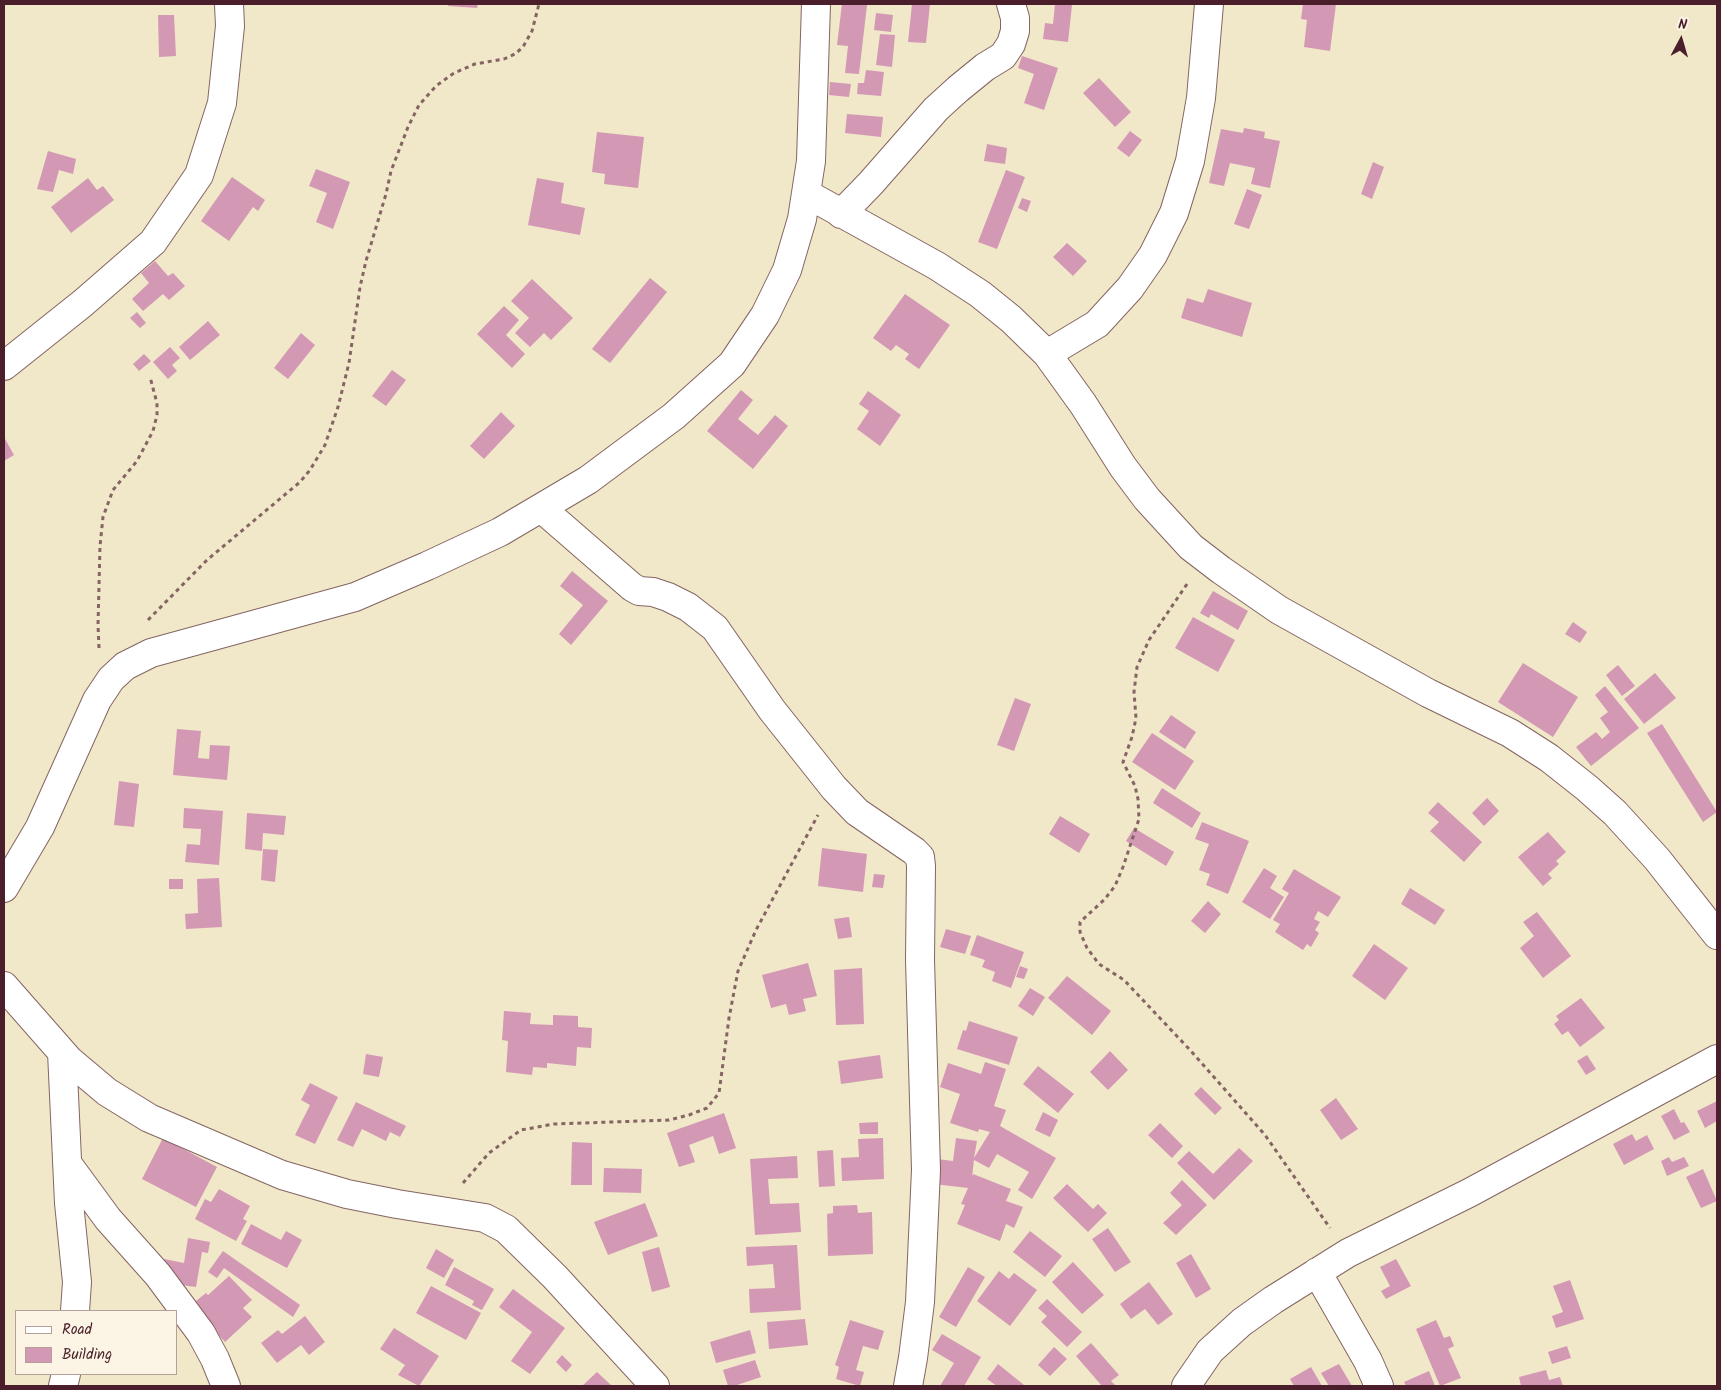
<!DOCTYPE html>
<html>
<head>
<meta charset="utf-8">
<style>
	body { margin:0 }
	#map { position:relative; width:1721px; height:1390px; overflow:hidden; background:#f1e7c9; font-family:Kalam,sans-serif }
	canvas { display:block }
	.frame { position:absolute; inset:0; border:5px solid #4a1f2b; pointer-events:none }
	.legend { position:absolute; left:15px; top:1310px; width:162px; height:65px; box-sizing:border-box; background:#fcf5e5; border:1px solid #b59f9b; margin:0; padding:6px 9px; list-style:none; font-size:15px; color:#4a1f2b }
	.legend li { display:flex; align-items:center; gap:10px; height:25px }
	.legend b { width:25px; border:1px solid #b59f9b }
	.north { position:absolute; left:1656px; top:15px; width:50px; height:50px; -webkit-text-stroke:4px #fcf5e5; paint-order:stroke; rotate:6deg; font-size:14px; font-weight:700; line-height:20px; text-align:center; color:#4a1f2b }
	.north::after { content:''; display:block; margin:auto; width:18px; height:22px; background:#4a1f2b; clip-path:polygon(50% 0,100% 100%,50% 72%,0 100%) }
</style>
</head>
<body>
<div id="map">
<canvas width="1721" height="1390"></canvas>
<div class="frame"></div>
<ul class="legend">
<li><b style="height:6px;background:#fff"></b>Road</li>
<li><b style="height:14px;background:#d399b4"></b>Building</li>
</ul>
<div class="north">N</div>
</div>
<script>
const ctx = document.querySelector('canvas').getContext('2d');
ctx.lineJoin = 'round';
function fillPath(path, color) { ctx.fillStyle = color; ctx.fill(path, 'evenodd'); }
const shape = rows => new Path2D(rows.map(r => 'M' + r).join(''));
function strokePath(path, color, width, dash) { ctx.strokeStyle = color; ctx.lineWidth = width; ctx.lineCap = dash ? 'butt' : 'round'; ctx.setLineDash(dash || []); ctx.stroke(path); }
const building = shape([
	[449,4,478,4,477,8,448,6],
	[842,4,867,5,859,74,845,73,848,46,837,45],
	[912,4,930,4,926,43,908,42],
	[1055,4,1072,5,1068,42,1043,39,1045,23,1053,24],
	[1303,4,1336,4,1330,51,1304,47,1307,20,1301,19],
	[876,13,893,15,891,32,874,30],
	[158,15,174,15,176,56,159,57],
	[880,34,895,35,892,67,876,65],
	[1022,56,1058,68,1044,110,1024,103,1034,74,1018,68],
	[866,70,884,72,881,96,857,94,858,83,864,83],
	[1099,78,1131,112,1115,127,1083,93],
	[830,82,851,84,849,97,829,95],
	[847,114,883,117,881,137,845,133],
	[1244,128,1265,132,1264,138,1280,141,1270,188,1251,184,1255,168,1230,163,1224,186,1209,183,1221,129,1243,133],
	[1130,131,1142,140,1129,157,1117,148],
	[597,132,644,137,638,188,604,184,605,174,592,172],
	[987,144,1007,148,1005,164,984,161],
	[48,151,76,159,73,174,59,170,53,192,37,189],
	[1373,162,1384,167,1372,199,1361,194],
	[316,169,350,182,333,229,316,222,327,193,309,186],
	[1006,170,1025,177,997,249,978,242],
	[232,177,265,200,258,211,253,207,229,241,201,221],
	[88,178,97,190,103,186,114,200,71,233,51,207],
	[537,178,564,183,561,203,585,208,580,235,528,225],
	[1247,189,1262,195,1249,229,1234,224],
	[1022,198,1031,201,1027,212,1018,208],
	[1067,243,1087,261,1073,276,1053,257],
	[155,261,168,276,173,273,185,286,169,300,163,294,143,311,132,299,149,283,141,273],
	[650,278,667,292,610,363,592,349],
	[532,279,573,318,551,340,544,333,530,347,515,333,529,318,511,301],
	[1208,289,1252,303,1242,337,1181,318,1187,298,1203,303],
	[905,294,950,325,919,369,905,359,909,354,896,345,891,351,873,338],
	[504,306,519,320,506,335,525,354,512,368,477,334],
	[137,312,146,323,140,328,130,318],
	[208,321,220,335,190,360,179,347],
	[301,333,315,345,288,379,274,368],
	[170,347,180,358,172,365,177,371,168,379,153,362],
	[144,354,151,361,139,371,133,364],
	[392,370,406,380,386,406,372,396],
	[741,390,753,400,738,419,758,435,775,415,788,426,753,469,707,431],
	[868,391,901,415,880,446,857,429,869,411,859,404],
	[501,412,515,426,484,459,470,446],
	[4,437,14,455,4,461],
	[572,571,608,601,571,645,559,634,583,605,560,586],
	[1213,591,1248,611,1238,630,1211,614,1209,618,1200,613],
	[1193,617,1235,640,1218,672,1175,648],
	[1573,622,1587,632,1580,643,1565,634],
	[1523,663,1578,697,1553,737,1498,702],
	[1618,665,1635,686,1622,696,1606,675],
	[1655,673,1676,698,1644,724,1624,699],
	[1605,686,1639,728,1591,766,1576,747,1596,732,1602,739,1610,732,1600,718,1608,712,1595,695],
	[1015,698,1031,704,1014,751,997,745],
	[1171,715,1196,732,1185,749,1159,732],
	[1662,724,1717,812,1703,822,1647,733],
	[177,729,201,731,198,758,209,759,210,745,230,746,227,780,173,775],
	[1152,733,1194,761,1175,790,1132,762],
	[119,781,139,784,134,827,114,825],
	[1162,788,1201,813,1192,828,1153,803],
	[1487,798,1499,811,1484,826,1472,813],
	[1438,802,1482,842,1464,862,1430,831,1439,822,1428,813],
	[184,808,223,811,219,865,185,862,187,844,200,845,201,829,183,828],
	[247,813,286,816,284,835,263,833,262,851,245,849],
	[1060,816,1090,834,1079,853,1049,834],
	[1202,822,1249,841,1228,894,1206,885,1210,874,1199,870,1209,844,1195,839],
	[1134,828,1174,852,1166,866,1126,841],
	[1548,832,1566,852,1556,861,1559,864,1548,874,1552,878,1543,886,1518,857],
	[822,848,867,854,863,892,818,886],
	[263,849,278,850,275,882,261,880],
	[1264,868,1277,876,1270,888,1284,897,1270,919,1242,902],
	[1294,869,1341,897,1328,917,1318,911,1314,919,1320,922,1315,930,1319,933,1311,947,1307,944,1303,950,1275,932,1280,924,1273,920,1289,893,1282,889],
	[874,874,885,875,883,888,872,887],
	[219,878,222,927,186,929,185,914,198,913,197,879],
	[169,879,183,879,183,889,169,889],
	[1410,888,1445,910,1435,925,1401,904],
	[1208,901,1221,914,1205,933,1191,921],
	[1537,912,1571,956,1543,978,1520,948,1534,936,1523,922],
	[849,917,852,937,838,939,834,919],
	[946,929,971,936,965,954,940,947],
	[977,935,1024,952,1011,988,992,981,995,972,982,967,985,960,970,955],
	[1374,944,1408,968,1385,1000,1352,976],
	[808,963,817,996,803,999,806,1011,789,1015,786,1004,771,1008,762,975],
	[1020,966,1028,969,1024,979,1016,977],
	[862,968,864,1024,836,1025,834,970],
	[1067,976,1111,1011,1092,1035,1048,998],
	[1030,988,1045,997,1033,1016,1018,1006],
	[1581,998,1605,1028,1580,1047,1568,1031,1562,1035,1554,1024,1559,1020,1556,1016],
	[504,1011,531,1013,530,1024,553,1025,553,1015,578,1016,578,1027,592,1028,591,1048,577,1047,576,1066,547,1063,547,1068,533,1067,532,1075,506,1072,508,1041,502,1040],
	[969,1021,1018,1037,1009,1065,957,1049,963,1030,966,1031],
	[1110,1051,1128,1070,1108,1090,1090,1072],
	[366,1054,383,1057,379,1077,363,1074],
	[880,1055,883,1078,841,1084,838,1061],
	[1587,1055,1596,1069,1586,1075,1577,1061],
	[985,1062,1006,1069,994,1106,1006,1110,1000,1126,1056,1158,1032,1199,1018,1190,1029,1172,997,1154,989,1168,974,1160,972,1177,973,1174,1011,1189,1006,1201,1023,1207,1014,1228,1006,1224,1000,1241,957,1224,965,1205,961,1204,968,1188,934,1184,937,1159,953,1161,956,1138,977,1141,974,1158,990,1132,979,1129,978,1132,950,1123,960,1094,940,1087,948,1063,981,1074],
	[1038,1066,1074,1094,1058,1113,1023,1084],
	[310,1083,338,1097,315,1144,295,1135,310,1105,301,1100],
	[1201,1087,1222,1108,1215,1115,1194,1094],
	[1336,1098,1358,1129,1341,1140,1320,1110],
	[1717,1101,1717,1121,1705,1128,1697,1111],
	[356,1102,406,1126,400,1137,390,1132,386,1141,362,1129,353,1147,337,1140],
	[1674,1109,1681,1123,1684,1122,1690,1132,1674,1140,1661,1116],
	[1043,1112,1058,1120,1050,1137,1035,1130],
	[724,1113,736,1148,719,1154,713,1136,689,1145,695,1162,679,1167,667,1133],
	[878,1122,878,1134,860,1134,859,1123],
	[1160,1123,1183,1146,1172,1158,1148,1135],
	[1632,1134,1636,1141,1647,1135,1654,1149,1624,1165,1613,1144],
	[163,1138,217,1167,196,1207,142,1179],
	[883,1138,884,1179,842,1181,841,1158,859,1157,858,1139],
	[572,1142,592,1143,592,1185,571,1185],
	[1239,1148,1253,1161,1214,1200,1177,1163,1189,1151,1213,1174],
	[833,1150,835,1186,819,1187,817,1151],
	[797,1156,798,1178,768,1179,770,1204,799,1203,801,1232,755,1235,750,1159],
	[1669,1157,1672,1162,1684,1157,1689,1166,1667,1176,1661,1161],
	[604,1168,642,1169,641,1193,603,1192],
	[1703,1169,1717,1201,1701,1208,1686,1177],
	[1182,1180,1207,1205,1176,1235,1163,1223,1182,1205,1170,1193],
	[1067,1184,1093,1209,1098,1204,1107,1213,1088,1232,1053,1198],
	[219,1189,250,1206,243,1219,247,1221,236,1241,195,1219,205,1199,211,1202],
	[645,1203,658,1236,608,1255,594,1222],
	[857,1205,858,1213,872,1212,873,1254,828,1256,827,1214,833,1213,833,1206],
	[251,1224,281,1240,286,1231,302,1240,287,1268,241,1244],
	[1108,1228,1131,1262,1115,1272,1092,1239],
	[1030,1231,1062,1256,1045,1277,1013,1252],
	[188,1238,210,1242,208,1253,202,1252,196,1287,173,1284,175,1273,162,1270,164,1259,184,1263],
	[797,1245,801,1310,750,1313,749,1289,775,1288,773,1264,747,1266,746,1247],
	[659,1247,670,1287,652,1292,642,1252],
	[436,1249,454,1260,444,1278,426,1268],
	[223,1251,300,1305,293,1317,224,1268,217,1278,208,1272],
	[1191,1254,1211,1289,1196,1298,1176,1263],
	[1396,1259,1411,1286,1386,1299,1381,1291,1390,1286,1380,1267],
	[1073,1262,1104,1295,1082,1314,1052,1282],
	[454,1267,494,1289,482,1310,472,1305,474,1301,445,1285],
	[968,1267,985,1277,956,1327,939,1317],
	[999,1271,1009,1279,1014,1273,1037,1290,1010,1326,977,1301],
	[229,1276,252,1300,243,1308,252,1317,225,1342,191,1305,206,1293,208,1295],
	[1570,1280,1584,1319,1556,1328,1552,1316,1563,1312,1553,1286],
	[1149,1282,1173,1314,1158,1325,1145,1309,1131,1319,1120,1304],
	[431,1286,481,1313,466,1340,416,1313],
	[513,1289,565,1328,530,1374,511,1361,532,1332,499,1307],
	[1047,1299,1082,1332,1067,1347,1041,1322,1047,1316,1038,1308],
	[305,1316,325,1342,309,1355,301,1345,277,1363,261,1343,278,1330,282,1334],
	[805,1319,808,1345,769,1349,767,1322],
	[850,1320,884,1331,878,1350,863,1346,856,1370,864,1372,860,1386,836,1379,839,1367,835,1365],
	[1436,1320,1444,1338,1450,1336,1454,1346,1448,1349,1461,1378,1440,1386,1416,1329],
	[394,1328,439,1356,419,1386,398,1375,405,1365,380,1349],
	[750,1330,756,1353,716,1363,710,1342],
	[942,1334,981,1357,964,1386,940,1386,954,1363,932,1350],
	[1091,1343,1119,1375,1111,1381,1116,1386,1102,1386,1076,1356],
	[1567,1346,1571,1358,1552,1364,1548,1352],
	[1054,1347,1067,1359,1050,1376,1038,1365],
	[562,1355,572,1365,566,1372,556,1362],
	[755,1360,761,1377,734,1386,728,1386,723,1370],
	[998,1364,1024,1385,1023,1386,997,1386,987,1379],
	[1339,1364,1352,1386,1329,1386,1321,1373],
	[1311,1367,1322,1386,1294,1386,1290,1379],
	[1546,1370,1549,1380,1560,1377,1563,1386,1521,1386,1519,1377],
	[1429,1371,1435,1386,1406,1386,1404,1382],
	[597,1372,612,1386,582,1386]
]);
const path = shape([
	[1187,584,1149,640,1137,667,1134,692,1136,718,1132,737,1123,762,1135,786,1138,799,1139,819,1123,867,1115,886,1104,900,1080,922,1080,932,1087,948,1099,964,1124,980,1190,1050,1265,1135,1330,1228],
	[148,620,207,560,300,482,310,470,325,445,338,407,349,363,360,287,366,261,386,194,391,171,408,127,419,105,436,86,454,73,475,64,504,59,515,54,523,47,532,31,539,4],
	[99,648,98,625,100,546,103,517,113,490,137,461,153,431,157,415,157,403,150,377],
	[463,1183,489,1153,521,1130,554,1124,669,1120,689,1115,707,1108,719,1093,729,1018,738,971,756,930,818,815]
]);
const minor = shape([
	[807,194,937,266,980,294,1011,319,1047,354,1083,404,1123,467,1147,499,1191,547,1221,570,1279,610,1428,693,1510,733,1549,758,1587,788,1615,813,1657,859,1717,935],
	[841,214,871,183,936,109,958,89,985,67,1003,56,1011,44,1015,31,1015,18,1011,4],
	[1047,354,1097,324,1130,288,1153,255,1174,213,1190,161,1201,98,1209,4],
	[4,366,83,303,153,242,199,175,222,103,230,26,229,4],
	[541,508,632,587,639,591,653,592,668,597,688,607,715,628,772,710,834,788,857,812,914,851,920,857,921,866,920,960,926,1170,920,1302,913,1358,908,1386],
	[4,888,40,827,97,700,111,679,125,666,151,653,355,597,427,566,500,532,588,480,674,416,732,364,765,315,787,270,802,219,811,161,816,4],
	[4,986,69,1060,107,1092,149,1118,282,1175,347,1194,397,1204,485,1218,506,1229,555,1277,655,1386],
	[62,1052,69,1203,77,1282,75,1311],
	[67,1163,108,1219,158,1275,201,1333,215,1359,226,1386],
	[1317,1272,1368,1361,1379,1386],
	[63,1386,66,1374],
	[1186,1386,1210,1351,1242,1322,1273,1300,1348,1253,1469,1193,1717,1059]
]);
fillPath(building, '#d399b4');
strokePath(minor, '#846562', 30);
strokePath(path, '#846562', 3, [4, 4]);
strokePath(minor, '#fff', 28);
</script>
</body>
</html>
